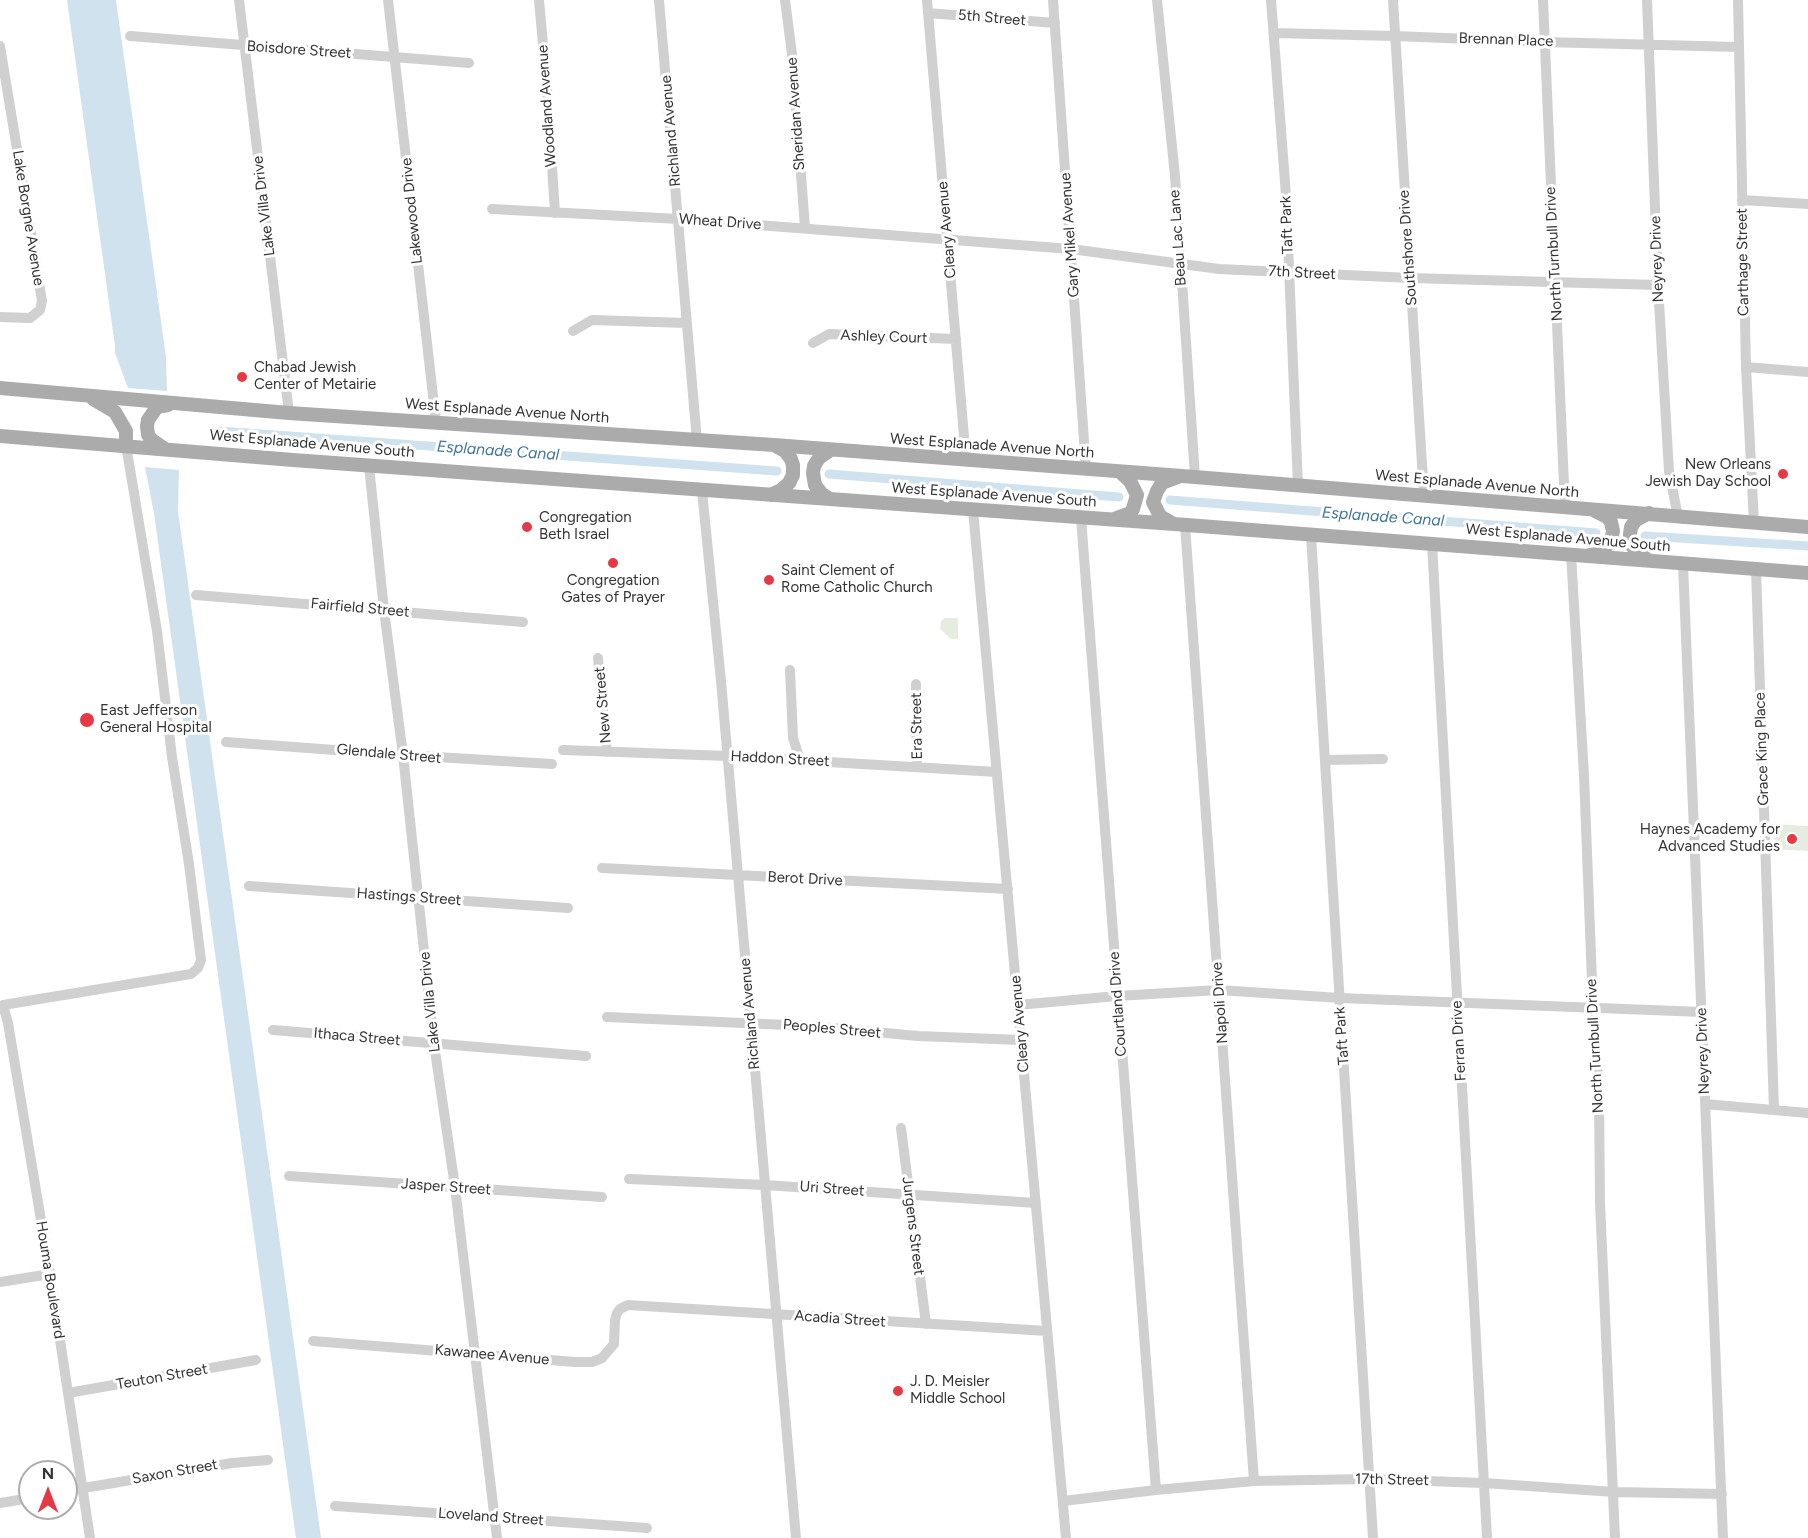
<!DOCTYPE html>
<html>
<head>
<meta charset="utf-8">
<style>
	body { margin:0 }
	#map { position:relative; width:1808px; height:1538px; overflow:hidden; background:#fff; font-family:Figtree,sans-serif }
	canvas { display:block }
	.north { position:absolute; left:18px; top:1460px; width:60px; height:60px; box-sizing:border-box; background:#fff; border:2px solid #adadad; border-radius:50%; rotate:0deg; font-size:16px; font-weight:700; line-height:24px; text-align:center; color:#333 }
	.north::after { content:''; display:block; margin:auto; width:21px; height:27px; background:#e63946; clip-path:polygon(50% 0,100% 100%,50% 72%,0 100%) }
</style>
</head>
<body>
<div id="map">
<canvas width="1808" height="1538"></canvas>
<div class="north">N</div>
</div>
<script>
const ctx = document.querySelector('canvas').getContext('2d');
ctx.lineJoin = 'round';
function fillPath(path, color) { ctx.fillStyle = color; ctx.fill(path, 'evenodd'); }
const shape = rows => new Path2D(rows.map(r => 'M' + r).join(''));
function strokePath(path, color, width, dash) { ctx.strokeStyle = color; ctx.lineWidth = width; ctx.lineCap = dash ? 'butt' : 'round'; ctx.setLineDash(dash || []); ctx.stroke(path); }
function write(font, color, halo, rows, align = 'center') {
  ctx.font = font + ' Figtree,sans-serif'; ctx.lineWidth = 6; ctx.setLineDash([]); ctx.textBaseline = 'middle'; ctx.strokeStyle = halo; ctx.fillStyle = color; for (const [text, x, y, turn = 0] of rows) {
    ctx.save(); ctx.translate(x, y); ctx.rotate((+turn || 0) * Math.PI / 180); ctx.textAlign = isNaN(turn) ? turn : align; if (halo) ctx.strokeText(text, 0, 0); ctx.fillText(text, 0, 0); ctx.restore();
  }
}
const green = shape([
	[945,618,958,618,958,639,951,639,940,629,941,621],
	[1774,824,1808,826,1808,851,1775,849]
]);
const water = shape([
	[67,0,116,0,166,357,167,391,128,388,115,353,115,346],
	[145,467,179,470,178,511,321,1538,296,1538,154,513]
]);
const canal = shape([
	[219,431,777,471],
	[829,474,1119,497],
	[1170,500,1596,533],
	[1645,536,1808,546]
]);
const minor = shape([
	[239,0,289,413],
	[388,0,436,422],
	[539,0,547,89,555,213],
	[659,0,697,441],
	[785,0,792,54,805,228],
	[927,0,966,460],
	[1053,0,1086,469],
	[1157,0,1175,176,1195,477],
	[1271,0,1286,195,1298,486],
	[1393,0,1424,496],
	[1543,0,1565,508],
	[1647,0,1658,285,1669,471,1678,517],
	[1738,0,1746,367,1754,523],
	[928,13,1055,23],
	[1274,33,1395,36,1544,42,1739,47],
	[130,36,469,63],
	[0,46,42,301,40,310,30,318,0,317],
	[1742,200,1808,204],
	[492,209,679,219,1071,249,1219,269,1410,278,1658,285],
	[573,331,592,320,687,323],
	[813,343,829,334,956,339],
	[1746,367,1808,372],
	[369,466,384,610,403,755,434,1044,455,1187,497,1538],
	[702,491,721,681,796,1538],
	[973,510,1066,1538],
	[1081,518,1156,1490],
	[1185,525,1254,1481],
	[1311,535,1373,1538],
	[1432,544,1487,1538],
	[1571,554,1584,775,1593,1007,1599,1095,1600,1203,1615,1538],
	[1683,564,1723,1538],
	[1756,569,1774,1109],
	[196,595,523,622],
	[598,658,607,752],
	[790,670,793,738,800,760],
	[916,684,917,767],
	[226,742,403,755,552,764],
	[563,750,727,756,997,772],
	[1325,760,1383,759],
	[602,868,1008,889],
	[249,886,568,908],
	[1018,1005,1117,996,1219,990,1340,998,1702,1012],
	[607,1017,810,1026,918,1036,1021,1040],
	[273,1030,586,1056],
	[1705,1104,1808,1113],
	[901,1128,926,1324],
	[289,1176,602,1197],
	[629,1179,765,1185,1036,1203],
	[0,1282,50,1274],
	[313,1341,575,1362,592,1362,602,1358,614,1344,615,1320,617,1313,620,1309,628,1305,1047,1331],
	[68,1393,256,1360],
	[66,1491,232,1463,268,1460],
	[1063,1501,1156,1490,1254,1481,1369,1479,1484,1483,1614,1492,1722,1494],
	[0,1503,30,1498],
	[335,1506,647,1528],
	[90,1538,50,1274,8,1023,3,1005,191,974,198,968,201,960,189,864,172,757,157,631,126,445]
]);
const major = shape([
	[0,388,289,413,774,445,1195,477,1808,527],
	[93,399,115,412,126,431,126,445],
	[0,436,293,460,1174,524,1808,573],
	[165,449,152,440,148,435,147,426,148,420,157,407,168,405],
	[829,451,819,458,814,466,813,473,815,485,822,494,830,499],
	[770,495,781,490,789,483,793,475,793,465,791,459,785,451,774,445],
	[1114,519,1130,513,1133,509,1137,495,1130,481,1120,472],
	[1172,523,1160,516,1153,502,1157,491,1162,483,1178,477],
	[1590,555,1598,554,1605,548,1611,541,1613,531,1611,522,1607,517,1595,511],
	[1648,560,1636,551,1630,543,1630,534,1631,527,1636,520,1649,513]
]);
const markers = [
	[242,377,6,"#e63946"],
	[1783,474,6,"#e63946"],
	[527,527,6,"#e63946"],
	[613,563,6,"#e63946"],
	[769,580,6,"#e63946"],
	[87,720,8,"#e63946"],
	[1792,839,6,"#e63946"],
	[898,1391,6,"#e63946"]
];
const streetNames = [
	["5th Street",992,18,5],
	["Brennan Place",1506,40,2],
	["Boisdore Street",299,50,4],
	["Woodland Avenue",547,106,-94],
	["Sheridan Avenue",796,114,-94],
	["Richland Avenue",671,131,-95],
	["Lake Villa Drive",264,206,-97],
	["Lakewood Drive",412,211,-96],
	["Lake Borgne Avenue",28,218,81],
	["Wheat Drive",720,222,4],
	["Taft Park",1287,225,-92],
	["Cleary Avenue",947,230,-95],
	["Gary Mikel Avenue",1070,235,-94],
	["Beau Lac Lane",1178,238,-94],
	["Southshore Drive",1408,248,-94],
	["North Turnbull Drive",1554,254,-93],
	["Neyrey Drive",1657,259,-92],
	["Carthage Street",1743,262,-91],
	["7th Street",1302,273,3],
	["Ashley Court",884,337,2],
	["West Esplanade Avenue North",507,411,4],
	["West Esplanade Avenue South",312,444,5],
	["West Esplanade Avenue North",992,446,4],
	["West Esplanade Avenue North",1477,484,5],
	["West Esplanade Avenue South",994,495,4],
	["West Esplanade Avenue South",1568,538,5],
	["Fairfield Street",360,608,5],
	["New Street",603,705,-95],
	["Era Street",917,726,-91],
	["Grace King Place",1762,749,-92],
	["Glendale Street",389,754,5],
	["Haddon Street",780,759,3],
	["Berot Drive",805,879,3],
	["Hastings Street",409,897,4],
	["Lake Villa Drive",430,1002,-96],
	["Napoli Drive",1220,1003,-94],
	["Courtland Drive",1118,1004,-94],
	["Richland Avenue",750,1014,-95],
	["Cleary Avenue",1020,1024,-95],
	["Peoples Street",832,1029,5],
	["Taft Park",1342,1036,-94],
	["Ithaca Street",357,1037,5],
	["Ferran Drive",1459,1041,-93],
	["North Turnbull Drive",1595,1046,-93],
	["Neyrey Drive",1703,1051,-92],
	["Jasper Street",446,1187,4],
	["Uri Street",832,1189,4],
	["Jurgens Street",913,1226,83],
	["Houma Boulevard",50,1280,81],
	["Acadia Street",840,1319,4],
	["Kawanee Avenue",492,1355,5],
	["Teuton Street",162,1377,-10],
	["Saxon Street",175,1472,-10],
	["17th Street",1392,1480,1],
	["Loveland Street",491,1517,4]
];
const poiNames = [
	["Chabad Jewish",254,368],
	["Center of Metairie",254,385],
	["New Orleans",1771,465,"right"],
	["Jewish Day School",1771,482,"right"],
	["Congregation",539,518],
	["Beth Israel",539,535],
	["Saint Clement of",781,571],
	["Rome Catholic Church",781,588],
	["Congregation",613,581,"center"],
	["Gates of Prayer",613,598,"center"],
	["East Jefferson",100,711],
	["General Hospital",100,728],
	["Haynes Academy for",1780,830,"right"],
	["Advanced Studies",1780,847,"right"],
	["J. D. Meisler",910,1382],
	["Middle School",910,1399]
];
const waterNames = [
	["Esplanade Canal",498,451,4],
	["Esplanade Canal",1383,517,4]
];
fillPath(green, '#e6ecdf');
fillPath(water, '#cfe2ee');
strokePath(canal, '#cfe2ee', 9);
strokePath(minor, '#d0d0d0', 10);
strokePath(major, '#ababab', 14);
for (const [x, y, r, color] of markers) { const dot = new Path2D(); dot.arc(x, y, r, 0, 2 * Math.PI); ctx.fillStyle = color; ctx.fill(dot); strokePath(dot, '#fff', 2); }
write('15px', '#333', '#fff', streetNames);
write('15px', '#333', '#fff', poiNames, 'left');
write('italic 16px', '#3f7597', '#fff', waterNames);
</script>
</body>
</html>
